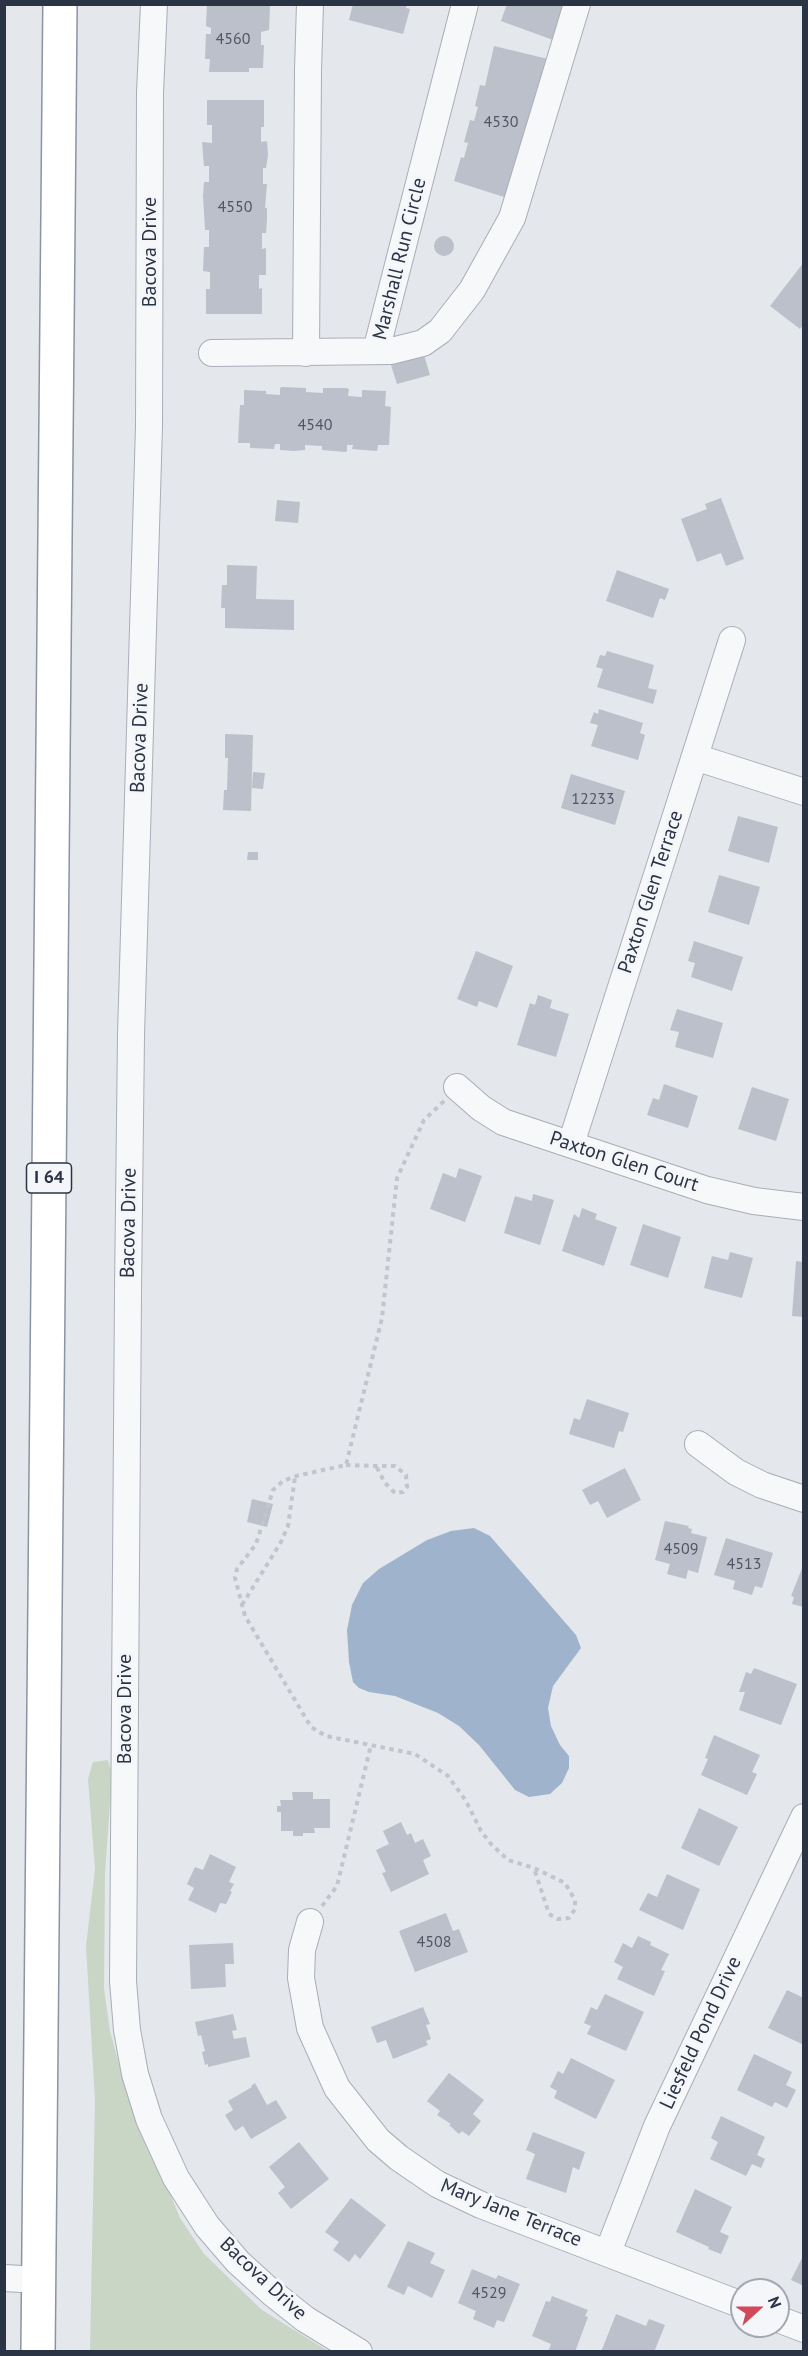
<!DOCTYPE html>
<html>
<head>
<meta charset="utf-8">
<style>
	body { margin:0 }
	#map { position:relative; width:808px; height:2356px; overflow:hidden; background:#e4e7ec; font-family:"PT Sans",sans-serif }
	canvas { display:block }
	.frame { position:absolute; inset:0; border:6px solid #2b3445; pointer-events:none }
	.north { position:absolute; left:730px; top:2278px; width:60px; height:60px; box-sizing:border-box; background:#f4f6f9; border:2px solid #a4a8b1; border-radius:50%; rotate:69deg; font-size:16px; font-weight:700; line-height:24px; text-align:center; color:#2b3445 }
	.north::after { content:''; display:block; margin:auto; width:21px; height:27px; background:#d1495b; clip-path:polygon(50% 0,100% 100%,50% 72%,0 100%) }
</style>
</head>
<body>
<div id="map">
<canvas width="808" height="2356"></canvas>
<div class="frame"></div>
<div class="north">N</div>
</div>
<script>
const ctx = document.querySelector('canvas').getContext('2d');
ctx.lineJoin = 'round';
function fillPath(path, color) { ctx.fillStyle = color; ctx.fill(path, 'evenodd'); }
const shape = rows => new Path2D(rows.map(r => 'M' + r).join(''));
function strokePath(path, color, width, dash) { ctx.strokeStyle = color; ctx.lineWidth = width; ctx.lineCap = dash ? 'butt' : 'round'; ctx.setLineDash(dash || []); ctx.stroke(path); }
function write(font, color, halo, rows, align = 'center') {
  ctx.font = font + ' "PT Sans",sans-serif'; ctx.lineWidth = 6; ctx.setLineDash([]); ctx.textBaseline = 'middle'; ctx.strokeStyle = halo; ctx.fillStyle = color; for (const [text, x, y, turn = 0] of rows) {
    ctx.save(); ctx.translate(x, y); ctx.rotate((+turn || 0) * Math.PI / 180); ctx.textAlign = isNaN(turn) ? turn : align; if (halo) ctx.strokeText(text, 0, 0); ctx.fillText(text, 0, 0); ctx.restore();
  }
}
const green = shape([
	[108,1760,112,1775,105,1873,104,1989,110,2031,123,2079,180,2218,204,2254,262,2310,328,2351,90,2351,95,2101,86,1946,95,1869,88,1779,93,1762]
]);
const water = shape([
	[474,1528,490,1536,576,1635,581,1648,553,1686,548,1708,551,1726,560,1745,569,1756,569,1768,562,1783,550,1794,529,1797,515,1790,479,1745,459,1726,438,1713,395,1696,369,1692,359,1688,353,1682,349,1662,347,1630,352,1605,363,1583,379,1569,427,1540,451,1531]
]);
const building = shape([
	[207,4,270,6,269,30,261,32,261,45,264,45,263,68,249,68,249,72,209,72,210,59,205,59,206,34,211,34,211,28,206,26],
	[353,4,407,4,406,8,410,9,403,34,349,20],
	[507,4,569,4,553,40,501,21],
	[494,46,548,59,507,198,454,181,461,157,464,158,468,143,464,142,470,120,474,121,478,107,475,106,480,85,485,86],
	[207,100,264,100,264,127,261,127,261,142,267,141,268,155,266,168,263,168,263,184,267,184,265,208,267,208,267,219,266,233,262,233,262,249,266,248,266,275,259,275,259,289,262,288,262,314,206,314,206,289,210,289,210,272,203,271,204,247,209,247,209,230,205,230,203,196,204,182,209,182,209,166,204,166,202,142,212,143,212,125,207,125],
	'434 246a10 10 0 1 1 20 0a10 10 0 1 1-20 0Z',
	[804,262,804,324,800,329,770,306],
	[424,355,430,375,397,384,391,365],
	[282,387,306,388,306,392,323,393,323,388,346,388,349,389,348,396,362,397,362,390,386,391,385,406,391,407,389,445,378,445,377,451,352,449,353,445,347,445,347,451,345,452,322,450,322,446,305,445,305,450,294,451,280,450,280,444,275,444,274,449,250,448,250,443,238,443,240,405,244,405,244,390,266,391,266,394,280,395,280,388],
	[721,498,744,559,726,566,721,553,697,562,681,519,707,509,705,504],
	[277,500,300,502,298,523,275,521],
	[227,565,257,566,256,599,294,600,294,630,225,628,225,608,221,608,222,585,227,585],
	[617,570,669,589,665,600,660,598,653,618,606,601],
	[607,651,654,665,648,688,657,690,653,704,597,687,603,669,596,667,600,655,605,656],
	[599,709,643,723,640,733,645,735,638,760,591,746,598,725,590,723,594,712,598,714],
	[225,734,253,735,251,811,223,810,224,790,227,790,228,758,225,758],
	[253,772,265,773,263,789,252,788],
	[571,774,625,791,615,825,561,808],
	[738,816,778,827,769,863,728,851],
	[248,852,258,852,258,860,247,860],
	[719,875,760,887,749,925,708,912],
	[694,941,743,957,732,991,691,977,695,963,688,961],
	[476,951,513,966,497,1008,479,1001,477,1007,457,999],
	[538,995,552,1000,550,1008,569,1014,556,1057,517,1045,530,1003,535,1005],
	[677,1009,723,1023,713,1058,675,1047,679,1032,670,1030],
	[664,1084,698,1096,688,1128,647,1115,653,1098,659,1100],
	[752,1087,789,1099,776,1141,738,1129],
	[459,1168,482,1176,465,1222,430,1209,443,1173,456,1178],
	[533,1194,554,1200,540,1245,504,1233,515,1196,532,1201],
	[582,1208,597,1214,595,1219,617,1227,604,1266,562,1251,574,1214,579,1218],
	[643,1224,681,1237,668,1278,630,1265],
	[730,1252,753,1258,742,1298,704,1288,712,1256,728,1260],
	[796,1261,804,1262,804,1317,792,1316],
	[587,1399,629,1413,623,1432,619,1431,614,1448,569,1434,574,1418,580,1420],
	[625,1468,641,1500,607,1518,598,1501,590,1505,582,1490],
	[252,1499,273,1504,267,1527,247,1522],
	[665,1521,689,1526,688,1528,692,1529,691,1533,707,1537,698,1573,688,1570,686,1579,667,1574,670,1564,655,1560],
	[726,1538,773,1553,762,1588,755,1586,752,1595,733,1589,735,1581,714,1575],
	[803,1566,804,1566,804,1607,792,1604,794,1597,791,1596],
	[754,1668,797,1684,781,1725,739,1710,745,1692,739,1692,746,1672,751,1674],
	[714,1735,760,1755,752,1772,757,1774,747,1795,701,1775,708,1759,705,1758],
	[292,1792,313,1792,313,1799,330,1799,330,1828,314,1828,315,1833,303,1833,303,1836,293,1836,293,1831,281,1831,281,1812,277,1812,277,1806,281,1806,280,1800,293,1800],
	[699,1808,738,1827,719,1866,681,1848],
	[401,1822,407,1835,411,1833,415,1843,423,1839,431,1856,423,1860,429,1874,391,1892,382,1873,386,1872,376,1850,389,1844,383,1831],
	[210,1854,236,1867,229,1882,234,1884,230,1891,232,1892,226,1904,220,1903,216,1913,188,1900,194,1888,187,1884,195,1867,203,1870],
	[667,1874,700,1889,683,1930,639,1910,648,1893,657,1897],
	[446,1913,453,1931,459,1929,468,1952,415,1972,399,1931],
	[638,1936,651,1942,650,1945,669,1954,661,1970,665,1971,654,1996,617,1979,623,1967,614,1962,623,1943,632,1948],
	[233,1943,234,1964,225,1964,226,1987,191,1989,189,1945],
	[787,1990,804,1998,804,2045,768,2028],
	[605,1994,644,2012,626,2051,587,2034,591,2026,584,2023,591,2007,597,2010],
	[423,2007,430,2024,426,2025,431,2039,426,2041,428,2045,393,2059,386,2040,377,2043,371,2027],
	[233,2014,237,2030,232,2031,234,2039,246,2037,250,2057,208,2067,208,2064,205,2065,202,2052,205,2051,201,2035,198,2036,195,2022],
	[754,2054,792,2072,786,2085,796,2090,787,2108,775,2102,772,2107,737,2090],
	[571,2058,615,2080,596,2119,554,2098,557,2091,550,2087,558,2071,563,2074],
	[449,2073,484,2100,473,2114,481,2121,469,2136,462,2131,459,2134,449,2125,451,2124,437,2115,440,2111,427,2101],
	[255,2083,267,2105,276,2100,287,2118,251,2139,243,2126,235,2131,225,2115,233,2110,228,2101,252,2087,251,2086],
	[721,2116,765,2137,757,2155,765,2159,761,2168,752,2164,746,2176,710,2159,718,2142,711,2138],
	[533,2132,585,2152,579,2170,573,2167,566,2193,526,2179,535,2154,526,2150],
	[299,2142,329,2179,291,2209,278,2193,285,2187,269,2167],
	[695,2189,732,2207,720,2232,729,2236,721,2254,708,2249,709,2247,676,2232],
	[351,2198,386,2225,360,2259,355,2254,349,2262,333,2250,339,2242,325,2232],
	[408,2241,435,2253,430,2263,445,2270,432,2298,408,2286,404,2295,387,2287],
	[804,2254,804,2286,791,2280],
	[472,2269,496,2279,498,2275,520,2284,504,2322,497,2320,494,2328,473,2319,476,2311,458,2303],
	[552,2296,588,2310,585,2316,588,2317,575,2352,548,2352,551,2344,532,2336,546,2301,550,2302],
	[616,2314,646,2326,649,2319,665,2325,654,2352,601,2352]
]);
const path = shape([
	[444,1101,424,1120,397,1178,382,1318,346,1465,296,1476,283,1481,273,1490,256,1544,237,1569,235,1578,245,1616,311,1727,326,1736,415,1754,448,1776,466,1801,481,1831,491,1844,508,1860,534,1868,565,1883,575,1900,575,1909,569,1918,558,1919,549,1914,534,1868],
	[346,1465,376,1466,395,1466,406,1475,407,1487,403,1492,395,1493,385,1483,376,1466],
	[242,1605,281,1542,288,1526,295,1477],
	[322,1906,337,1886,371,1745]
]);
const minor = shape([
	[154,4,150,93,149,426,131,1035,128,1292,123,1981,127,2030,135,2074,149,2119,176,2178,207,2226,238,2262,271,2292,305,2319,359,2352],
	[376,351,465,4],
	[212,353,391,351,423,343,440,331,472,290,512,218,577,4],
	[306,353,308,70,310,4],
	[695,757,804,792],
	[457,1087,481,1108,503,1122,707,1190,754,1201,804,1207],
	[571,1144,732,640],
	[698,1444,736,1472,762,1485,804,1499],
	[310,1922,302,1950,301,1978,310,2028,337,2088,378,2140,399,2158,437,2184,481,2205,742,2305],
	[608,2252,657,2126,804,1817],
	[4,2278,39,2280],
	[778,2319,804,2329]
]);
const highway = shape([
	[38,2352,60,4]
]);
const numberNames = [
	["4560",233,39],
	["4530",501,122],
	["4550",235,207],
	["4540",315,425],
	["12233",593,799],
	["4509",681,1549],
	["4513",744,1564],
	["4508",434,1942],
	["4529",489,2293]
];
const shields = [
	[49,1178,45]
];
const shieldNames = [
	["I 64",49,1178]
];
const streetNames = [
	["Bacova Drive",150,252,-90],
	["Marshall Run Circle",400,259,-76],
	["Bacova Drive",140,738,-88],
	["Paxton Glen Terrace",651,892,-72],
	["Paxton Glen Court",624,1162,18],
	["Bacova Drive",129,1223,-89],
	["Bacova Drive",125,1709,-90],
	["Liesfeld Pond Drive",701,2033,-65],
	["Mary Jane Terrace",511,2213,22],
	["Bacova Drive",263,2279,43]
];
fillPath(green, '#c9d6c5');
fillPath(water, '#9fb4cc');
fillPath(building, '#bbc0ca');
strokePath(minor, '#a9aeb7', 28);
strokePath(highway, '#8b94a3', 36);
strokePath(path, '#c2c5cb', 4, [4.5, 4.5]);
strokePath(minor, '#f7f8fa', 26);
strokePath(highway, '#fff', 33);
write('16px', '#4f5766', null, numberNames);
for (const [x, y, w] of shields) { const box = new Path2D(); box.roundRect(x - w / 2, y - 15, w, 30, 4.5); ctx.fillStyle = '#f4f6f9'; ctx.fill(box); strokePath(box, '#2b3445', 1.5); }
write('bold 18px', '#2b3445', null, shieldNames);
write('20px', '#2b3445', '#f4f6f9', streetNames);
</script>
</body>
</html>
